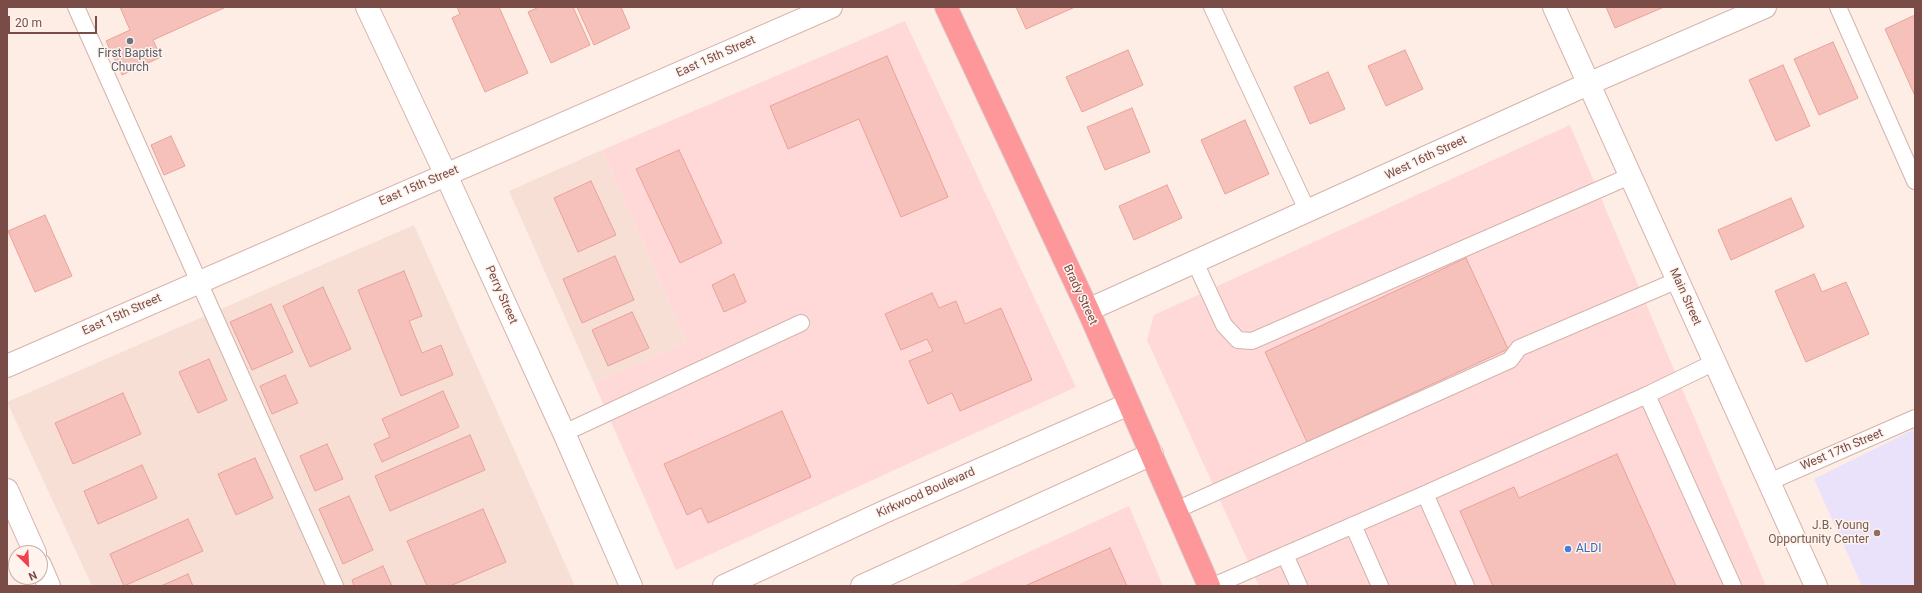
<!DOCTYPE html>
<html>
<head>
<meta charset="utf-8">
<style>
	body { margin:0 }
	#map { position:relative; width:1922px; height:593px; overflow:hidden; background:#feede5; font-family:Roboto,sans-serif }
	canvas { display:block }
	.frame { position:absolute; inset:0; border:8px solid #794c48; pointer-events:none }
	.north { position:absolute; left:8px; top:545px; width:40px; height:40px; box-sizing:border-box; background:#fff3ed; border:1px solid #c9b0ab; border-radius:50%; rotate:156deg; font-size:11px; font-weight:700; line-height:16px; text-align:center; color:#794c48 }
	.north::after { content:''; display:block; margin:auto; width:14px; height:18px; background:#f1414a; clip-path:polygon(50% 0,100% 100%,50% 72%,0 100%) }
	.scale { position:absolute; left:8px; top:16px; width:89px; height:18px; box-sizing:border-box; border:2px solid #794c48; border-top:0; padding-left:5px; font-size:12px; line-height:14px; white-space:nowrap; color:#794c48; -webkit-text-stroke:3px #fff3ed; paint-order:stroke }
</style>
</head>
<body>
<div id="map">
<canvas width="1922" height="593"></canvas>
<div class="frame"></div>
<div class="north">N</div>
<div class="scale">20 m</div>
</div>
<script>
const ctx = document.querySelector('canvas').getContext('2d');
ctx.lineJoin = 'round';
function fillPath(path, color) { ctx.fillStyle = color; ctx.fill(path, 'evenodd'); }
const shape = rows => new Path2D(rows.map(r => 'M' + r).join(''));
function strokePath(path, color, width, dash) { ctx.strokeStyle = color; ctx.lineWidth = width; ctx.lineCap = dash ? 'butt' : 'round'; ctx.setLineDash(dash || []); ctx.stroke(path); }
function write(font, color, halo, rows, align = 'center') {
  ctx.font = font + ' Roboto,sans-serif'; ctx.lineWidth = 3; ctx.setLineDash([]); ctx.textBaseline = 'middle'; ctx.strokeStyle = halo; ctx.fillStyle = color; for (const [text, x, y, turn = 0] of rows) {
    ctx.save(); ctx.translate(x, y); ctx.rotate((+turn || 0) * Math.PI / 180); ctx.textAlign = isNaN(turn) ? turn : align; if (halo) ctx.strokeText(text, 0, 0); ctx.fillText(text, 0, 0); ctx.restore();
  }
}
const residential = shape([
	[602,150,687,342,594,383,509,191],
	[414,225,575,586,92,586,7,402]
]);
const commercial = shape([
	[905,21,1076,387,676,570,594,383,687,342,602,150],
	[1570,125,1766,586,1259,586,1147,340,1154,315],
	[1129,506,1163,586,955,586]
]);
const education = shape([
	[1915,429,1915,586,1862,586,1814,479]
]);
const building = shape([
	[120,7,226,7,153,40,161,57,122,75,106,41,130,30,120,7],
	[457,7,499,7,528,73,485,92,452,18,460,14,457,7],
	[539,7,573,7,590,45,551,63,528,12,539,7],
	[577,7,621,7,630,28,594,45,577,7],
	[1016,7,1075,7,1026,29,1016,7],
	[1606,7,1664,7,1615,28,1606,7],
	[1915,15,1915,96,1885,29,1915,15],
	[1833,42,1858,98,1819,115,1794,59,1833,42],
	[1128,50,1143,85,1082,112,1066,77,1128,50],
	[1405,50,1423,89,1386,106,1368,66,1405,50],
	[887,56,948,197,901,217,859,119,788,149,770,106,887,56],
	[1783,65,1810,126,1776,141,1749,80,1783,65],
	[1328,72,1345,109,1310,124,1294,87,1328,72],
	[1132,108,1150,152,1105,170,1087,127,1132,108],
	[1245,120,1269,174,1225,194,1201,140,1245,120],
	[171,136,185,166,164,175,151,145,171,136],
	[679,150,722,243,680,263,636,169,679,150],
	[591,181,616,235,578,252,554,198,591,181],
	[1167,185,1182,218,1134,240,1119,206,1167,185],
	[1791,198,1804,227,1731,260,1718,230,1791,198],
	[45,215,72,276,35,292,8,231,45,215],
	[615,256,634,300,582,323,563,279,615,256],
	[1466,258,1508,349,1307,442,1265,352,1466,258],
	[404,271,422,316,409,321,422,353,441,345,453,375,401,396,358,290,404,271],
	[734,274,746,302,724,312,712,285,734,274],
	[1814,274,1822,292,1846,282,1869,334,1806,362,1775,291,1814,274],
	[323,287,351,349,310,367,283,306,323,287],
	[932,293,939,308,956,301,965,324,1001,308,1032,380,960,411,952,393,928,404,909,361,933,351,927,339,901,350,885,314,932,293],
	[271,304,293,352,252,370,230,322,271,304],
	[632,312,649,348,608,366,592,330,632,312],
	[209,359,227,400,198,413,179,372,209,359],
	[285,375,298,403,272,414,260,386,285,375],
	[443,391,459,427,382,462,374,444,390,437,382,419,443,391],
	[123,393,141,434,73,464,55,423,123,393],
	[782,411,811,477,708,523,701,508,687,515,664,464,782,411],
	[470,435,485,470,390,511,375,476,470,435],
	[327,444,343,479,315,491,300,456,327,444],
	[1617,454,1676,586,1493,586,1460,511,1514,487,1519,498,1617,454],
	[255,458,273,498,236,515,218,474,255,458],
	[142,465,157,498,98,524,84,491,142,465],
	[349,496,373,550,343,564,319,509,349,496],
	[483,509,506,562,450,586,427,586,407,541,483,509],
	[188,519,203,551,124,586,110,554,188,519],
	[1110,548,1127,586,1025,586,1110,548],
	[383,566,392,586,354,586,352,580,383,566],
	[188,574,193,586,161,586,188,574]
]);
const lane = shape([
	[76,7,335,586],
	[1212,7,1308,212],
	[1838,7,1915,181],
	[1195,262,1224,325,1238,340,1252,341,1630,176],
	[1647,395,1715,362],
	[564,433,801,323],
	[1769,482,1915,418],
	[1425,494,1647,395,1733,586],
	[1176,510,1510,360,1519,348,1678,280],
	[1353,525,1380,586],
	[1285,555,1299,586],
	[1213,586,1425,494,1466,586]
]);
const street = shape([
	[367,7,446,175,564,433,631,586],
	[1088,310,1588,84,1765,7],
	[7,490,35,553],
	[40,565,49,586]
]);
const secondary = shape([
	[1554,7,1816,586],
	[7,366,831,7],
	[724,586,886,511,1129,404],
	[862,586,1152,454]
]);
const highway = shape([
	[946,7,1088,310,1209,586]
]);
const markers = [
	[130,41,4,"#6b7280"],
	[1877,533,4,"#8d6e63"],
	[1568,549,4,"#3f7fe0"]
];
const worshipNames = [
	["First Baptist",130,54],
	["Church",130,68]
];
const streetNames = [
	["East 15th Street",716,57,-24],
	["West 16th Street",1426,158,-25],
	["East 15th Street",419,186,-23],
	["Perry Street",501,295,66],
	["Brady Street",1080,295,65],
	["Main Street",1685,297,66],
	["East 15th Street",122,315,-24],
	["West 17th Street",1842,450,-23],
	["Kirkwood Boulevard",926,493,-24]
];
const educationNames = [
	["J.B. Young",1869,526],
	["Opportunity Center",1869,540]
];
const shopNames = [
	["ALDI",1576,549]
];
fillPath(residential, '#f8dfd6');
fillPath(commercial, '#ffd9d8');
fillPath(education, '#eae1fa');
fillPath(building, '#f6c1ba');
strokePath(building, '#e9a299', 1);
strokePath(lane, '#d3b3ac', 18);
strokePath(street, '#d3b3ac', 24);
strokePath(secondary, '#d9b3ac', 24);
strokePath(highway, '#d9cdcc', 24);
strokePath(lane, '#fff', 16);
strokePath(street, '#fff', 22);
strokePath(secondary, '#fff', 22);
strokePath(highway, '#fd9799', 22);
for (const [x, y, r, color] of markers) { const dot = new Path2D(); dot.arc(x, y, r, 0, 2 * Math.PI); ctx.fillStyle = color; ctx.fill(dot); strokePath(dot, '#fff3ed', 1.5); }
write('12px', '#5b616d', '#fff3ed', worshipNames);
write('12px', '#794c48', '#fff3ed', streetNames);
write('12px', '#785e54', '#fff3ed', educationNames, 'right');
write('12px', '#366cbe', '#fff3ed', shopNames, 'left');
</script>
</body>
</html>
